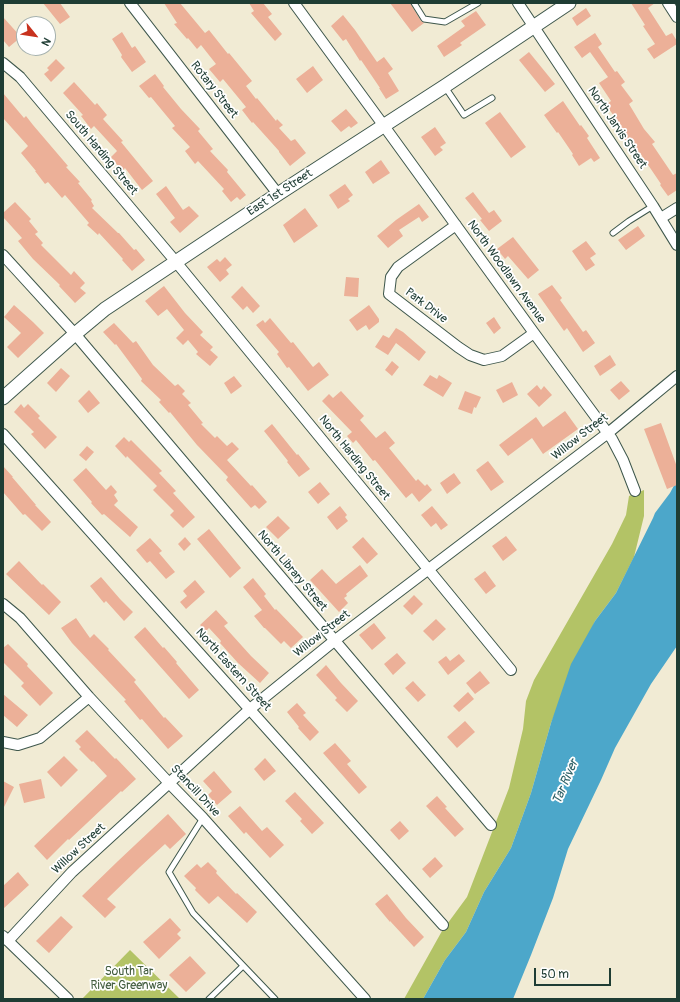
<!DOCTYPE html>
<html>
<head>
<meta charset="utf-8">
<style>
	body { margin:0 }
	#map { position:relative; width:680px; height:1002px; overflow:hidden; background:#f1ebd4; font-family:Pangolin,sans-serif }
	canvas { display:block }
	.frame { position:absolute; inset:0; border:4px solid #1f3d34; pointer-events:none }
	.north { position:absolute; left:16px; top:16px; width:40px; height:40px; box-sizing:border-box; background:#fff; border:1px solid #a5b1ae; border-radius:50%; rotate:120deg; font-size:11px; font-weight:700; line-height:16px; text-align:center; color:#1f3d34 }
	.north::after { content:''; display:block; margin:auto; width:14px; height:18px; background:#c8321e; clip-path:polygon(50% 0,100% 100%,50% 72%,0 100%) }
	.scale { position:absolute; left:534px; top:968px; width:77px; height:18px; box-sizing:border-box; border:2px solid #1f3d34; border-top:0; padding-left:5px; font-size:12px; line-height:14px; white-space:nowrap; color:#1f3d34; -webkit-text-stroke:3px #fff; paint-order:stroke }
</style>
</head>
<body>
<div id="map">
<canvas width="680" height="1002"></canvas>
<div class="frame"></div>
<div class="north">N</div>
<div class="scale">50 m</div>
</div>
<script>
const ctx = document.querySelector('canvas').getContext('2d');
ctx.lineJoin = 'round';
function fillPath(path, color) { ctx.fillStyle = color; ctx.fill(path, 'evenodd'); }
const shape = rows => new Path2D(rows.map(r => 'M' + r).join(''));
function strokePath(path, color, width, dash) { ctx.strokeStyle = color; ctx.lineWidth = width; ctx.lineCap = dash ? 'butt' : 'round'; ctx.setLineDash(dash || []); ctx.stroke(path); }
function write(font, color, halo, rows, align = 'center') {
  ctx.font = font + ' Pangolin,sans-serif'; ctx.lineWidth = 3.5; ctx.setLineDash([]); ctx.textBaseline = 'middle'; ctx.strokeStyle = halo; ctx.fillStyle = color; for (const [text, x, y, turn = 0] of rows) {
    ctx.save(); ctx.translate(x, y); ctx.rotate((+turn || 0) * Math.PI / 180); ctx.textAlign = isNaN(turn) ? turn : align; if (halo) ctx.strokeText(text, 0, 0); ctx.fillText(text, 0, 0); ctx.restore();
  }
}
const green = shape([
	[644,490,644,516,634,557,616,593,595,621,551,723,531,793,511,848,484,892,466,932,445,960,423,999,404,999,442,931,467,897,509,788,523,729,526,701,534,680,612,544,626,515,629,496],
	[130,950,180,999,114,999,102,998,100,999,82,999]
]);
const water = shape([
	[677,480,677,646,651,684,615,748,601,780,568,849,553,898,531,955,513,999,423,999,445,960,466,932,484,892,511,848,531,793,551,723,571,664,595,621,616,593,653,518,655,513,670,493]
]);
const building = shape([
	[43,3,60,3,70,17,60,24],
	[164,3,180,3,205,33,209,30,228,54,229,53,252,81,246,86,256,99,257,98,276,121,277,119,283,125,279,128,291,141,295,139,306,153,290,166,279,152,279,151,253,122,252,123,242,110,246,107,223,79,220,82,209,69,216,64,201,45,197,49,188,38,187,39,174,24,177,23],
	[249,3,263,3,272,14,268,17,282,34,275,41,251,13,254,11],
	[390,3,410,3,421,21,424,23,412,32],
	[631,3,655,3,648,8,666,36,672,33,677,41,677,44,654,59,647,49,655,44,643,26,645,25],
	[586,8,591,16,577,26,572,18],
	[476,11,486,25,460,43,462,45,444,57,437,46,465,26,461,21],
	[343,15,355,30,377,62,384,57,393,69,388,73,399,91,386,99,379,88,380,88,361,60,360,61,346,39,343,41,331,26],
	[3,17,21,37,9,47,3,40],
	[122,32,132,48,135,46,146,62,132,72,121,57,122,55,112,39],
	[595,33,602,44,598,47,615,72,617,71,625,82,621,85,633,101,629,104,644,129,655,142,652,144,673,175,677,173,677,190,668,196,660,185,661,184,640,153,636,156,615,125,619,123,606,105,611,101,599,83,608,77,590,52,582,58,574,47],
	[529,52,555,84,545,92,519,60],
	[56,59,65,68,51,82,44,74,49,70,47,68],
	[313,66,323,80,307,93,296,79],
	[155,74,164,86,163,87,181,109,200,129,198,131,213,149,210,151,228,170,227,172,246,195,240,200,237,197,231,202,222,191,224,189,198,161,195,164,185,151,190,147,172,128,175,126,151,97,149,98,139,86],
	[74,82,95,105,97,103,107,115,103,119,123,141,121,142,153,181,142,190,125,168,122,171,111,157,117,151,94,126,91,129,81,116,83,115,63,93],
	[3,93,24,118,26,116,33,125,68,166,66,167,80,182,78,183,92,200,91,201,94,206,92,208,118,233,119,233,134,250,136,249,145,260,132,271,122,260,123,259,99,233,98,235,87,225,89,223,65,195,62,198,48,182,45,184,35,171,36,171,21,153,28,146,3,118],
	[563,101,580,126,581,125,589,136,587,138,600,158,594,162,591,158,579,166,572,155,573,154,558,132,557,133,544,115],
	[346,109,358,123,351,128,349,126,341,132,331,121],
	[500,112,526,147,511,158,485,123],
	[435,127,446,143,440,147,443,150,435,156,421,137],
	[381,160,390,173,373,184,365,172],
	[345,184,353,195,348,199,350,201,338,209,329,195],
	[166,186,183,210,189,206,199,216,180,233,170,222,175,218,156,194],
	[473,192,489,213,494,210,502,221,489,231,480,220,482,219,465,198],
	[15,202,31,219,29,221,38,232,35,234,43,243,41,245,71,275,74,271,85,283,80,288,86,293,75,303,59,286,60,285,33,259,18,241,22,238,3,217,3,213],
	[419,204,429,217,422,222,419,217,399,230,403,236,388,248,377,236,396,220],
	[305,208,318,226,294,243,283,225],
	[638,226,645,236,626,250,618,240],
	[513,237,539,270,528,279,508,256,505,259,497,249],
	[586,241,596,254,590,258,595,265,586,271,572,251],
	[225,257,232,265,226,270,229,274,220,282,207,267,217,259,220,262],
	[346,277,359,278,358,297,344,296],
	[552,285,562,298,560,300,583,332,586,330,595,343,583,352,567,328,564,331,538,294],
	[164,286,185,313,203,332,200,335,213,347,210,350,218,357,210,366,196,354,198,352,188,340,183,345,176,338,184,330,167,309,158,316,145,301],
	[242,286,260,306,253,313,247,306,243,310,231,297],
	[14,305,33,322,44,333,18,358,7,347,21,333,4,317],
	[369,305,379,319,379,322,369,330,366,325,357,331,349,320],
	[494,317,501,328,494,334,486,323],
	[270,318,291,343,293,342,313,367,319,362,329,375,308,391,289,367,287,368,277,354,279,352,256,325,263,320,265,323],
	[114,323,133,343,136,341,153,365,175,386,178,384,185,391,182,394,191,403,188,405,203,423,201,424,215,438,217,436,227,446,232,442,239,449,227,460,251,486,252,485,267,502,259,509,255,505,251,508,226,480,228,477,197,445,170,412,169,413,159,402,161,400,141,381,142,379,116,344,115,345,103,332],
	[396,328,403,332,426,352,419,361,396,343,388,355,375,347,383,335,389,338],
	[610,355,616,365,600,376,594,366],
	[392,361,399,367,392,376,385,370],
	[61,368,70,376,56,392,47,383],
	[430,375,437,379,439,375,452,383,443,397,423,385],
	[234,376,242,386,231,394,224,383],
	[621,381,630,391,619,400,610,390],
	[512,382,518,395,503,403,496,390],
	[537,385,541,390,544,386,552,395,539,407,527,394],
	[89,390,100,403,88,413,78,401],
	[341,391,364,416,360,420,376,438,385,431,395,443,389,448,416,481,418,479,425,486,427,484,432,490,419,502,412,493,406,498,375,460,373,461,356,440,353,443,347,436,352,432,322,401,329,394,333,398],
	[465,391,481,397,476,408,474,407,472,414,458,409],
	[21,404,24,408,28,404,40,416,38,418,57,437,45,449,31,434,34,432,14,412],
	[565,411,578,429,543,454,532,438,508,456,499,445,536,417,543,427],
	[661,423,677,467,677,485,667,489,644,429],
	[272,424,297,455,298,454,310,469,299,477,287,462,288,461,264,431],
	[124,437,129,442,131,440,162,471,159,473,176,491,173,493,195,517,183,528,170,515,174,511,153,490,157,486,127,456,126,458,115,446],
	[87,446,94,452,86,461,79,455],
	[488,461,504,482,491,491,476,470],
	[3,466,13,477,12,477,36,505,35,505,51,522,42,531,25,514,23,515,3,492],
	[86,468,106,490,111,485,117,492,114,495,118,501,114,505,138,527,130,537,104,514,102,515,91,503,92,502,73,480],
	[454,473,461,483,447,494,440,483],
	[320,482,330,494,318,504,308,492],
	[340,506,347,515,345,517,348,521,337,530,327,517],
	[432,506,448,525,441,530,436,523,431,527,421,515],
	[278,516,290,528,278,539,266,527],
	[209,529,241,568,230,578,197,539],
	[506,536,517,550,503,561,492,546],
	[185,537,191,544,184,551,178,544],
	[363,537,378,554,367,564,352,547],
	[150,538,162,551,159,553,175,572,166,579,150,561,147,563,136,550],
	[19,561,42,585,43,584,61,602,49,615,6,574],
	[360,565,368,576,346,594,347,596,344,598,348,603,339,612,310,580,322,569,336,584],
	[485,571,496,586,486,594,474,579],
	[101,577,120,599,133,612,124,621,106,601,104,603,90,586],
	[253,578,266,594,264,596,275,610,276,609,303,637,291,648,284,641,281,644,265,628,264,628,254,616,262,610,243,587],
	[195,580,205,592,186,609,180,602,187,596,183,591],
	[414,595,423,604,412,615,403,606],
	[216,610,228,623,224,626,251,656,269,673,260,683,238,663,220,643,221,641,209,628,206,631,200,625],
	[76,618,90,638,94,634,109,649,108,650,136,680,134,682,164,718,165,717,183,736,168,749,142,719,140,720,124,701,126,700,72,643,61,628],
	[436,619,446,629,433,641,423,631],
	[374,623,386,638,372,650,359,635],
	[145,627,163,648,164,647,177,662,176,663,199,690,189,699,134,637],
	[8,644,28,664,27,666,53,693,40,706,21,686,24,683,3,662,3,648],
	[397,653,406,663,393,675,384,664],
	[459,654,465,661,448,675,438,662,446,656,450,661],
	[326,665,341,683,358,701,347,712,335,700,337,698,316,675],
	[480,671,490,683,475,694,466,683],
	[413,681,426,695,418,702,405,688],
	[468,692,474,699,459,712,453,706],
	[3,694,28,715,17,727,3,715],
	[297,703,306,713,303,715,319,732,310,741,298,728,299,727,287,712],
	[465,721,475,732,457,748,447,737],
	[87,730,115,759,116,758,136,779,122,792,121,791,69,840,68,839,47,860,34,846,107,776,93,761,92,762,79,749,81,747,75,741],
	[335,743,351,761,347,764,367,787,359,794,323,753],
	[64,756,78,770,61,787,47,772],
	[265,758,276,771,264,781,254,769],
	[214,771,232,792,217,805,208,795,212,791,203,781],
	[41,779,45,798,24,803,19,784],
	[3,781,14,787,3,809],
	[295,792,324,823,312,834,300,821,302,819,285,801],
	[437,796,447,807,445,808,464,829,455,837,426,806],
	[240,806,262,831,267,827,284,845,270,858,246,832,244,834,228,816],
	[168,814,186,834,170,849,165,844,140,867,107,899,116,907,105,918,82,896,118,861],
	[400,821,409,831,399,840,390,830],
	[435,857,443,866,430,878,422,869],
	[208,862,217,871,216,873,236,894,237,893,257,912,247,923,218,896,209,904,195,890,196,888,184,876,197,864,201,868],
	[18,872,29,885,3,909,3,886],
	[387,894,406,918,424,937,414,947,390,921,390,922,375,904],
	[61,916,73,927,49,953,36,941],
	[170,918,181,930,177,934,181,938,159,959,143,942],
	[190,956,206,973,186,992,169,975]
]);
const service = shape([
	[414,3,424,19,445,22,478,3],
	[445,87,464,115,492,98],
	[613,233,629,221,653,206],
	[203,818,169,872,193,913,275,999],
	[209,999,243,966]
]);
const minor = shape([
	[130,3,278,194],
	[294,3,384,126,534,333,612,439,623,460,635,491],
	[518,3,653,206,677,245],
	[668,3,677,17],
	[3,63,20,77,176,262,511,670],
	[661,218,677,208],
	[456,225,398,267,391,277,389,294,458,347,470,355,484,360,502,356,534,333],
	[3,255,75,334,491,825],
	[3,434,443,925],
	[3,604,20,618,89,697,170,784,203,818,365,999],
	[3,742,18,745,40,738,89,697],
	[3,936,68,999],
	[8,941,72,872,250,709,334,641,608,433,677,376]
]);
const tertiary = shape([
	[3,398,75,334,105,309,278,194,445,86,569,3]
]);
const streetNames = [
	["Rotary Street",214,90,52],
	["North Jarvis Street",617,128,56],
	["South Harding Street",101,153,50],
	["East 1st Street",280,193,-33],
	["North Woodlawn Avenue",506,272,54],
	["Park Drive",426,306,37],
	["Willow Street",580,437,-38],
	["North Harding Street",354,458,51],
	["North Library Street",292,571,50],
	["Willow Street",322,634,-38],
	["North Eastern Street",233,670,48],
	["Stancill Drive",195,791,47],
	["Willow Street",79,849,-43]
];
const parkNames = [
	["South Tar",129,972],
	["River Greenway",129,986]
];
const waterNames = [
	["Tar River",566,782,-67]
];
fillPath(green, '#b3c366');
fillPath(water, '#4ca7ca');
fillPath(building, '#ecb098');
strokePath(service, '#3e574c', 7);
strokePath(minor, '#3e574c', 12);
strokePath(tertiary, '#3e574c', 15);
strokePath(service, '#fff', 5);
strokePath(minor, '#fff', 10);
strokePath(tertiary, '#fff', 13);
write('12px', '#1f3d34', '#fff', streetNames);
write('12px', '#445e40', '#fff', parkNames);
write('italic 13px', '#2f6268', '#fff', waterNames);
</script>
</body>
</html>
